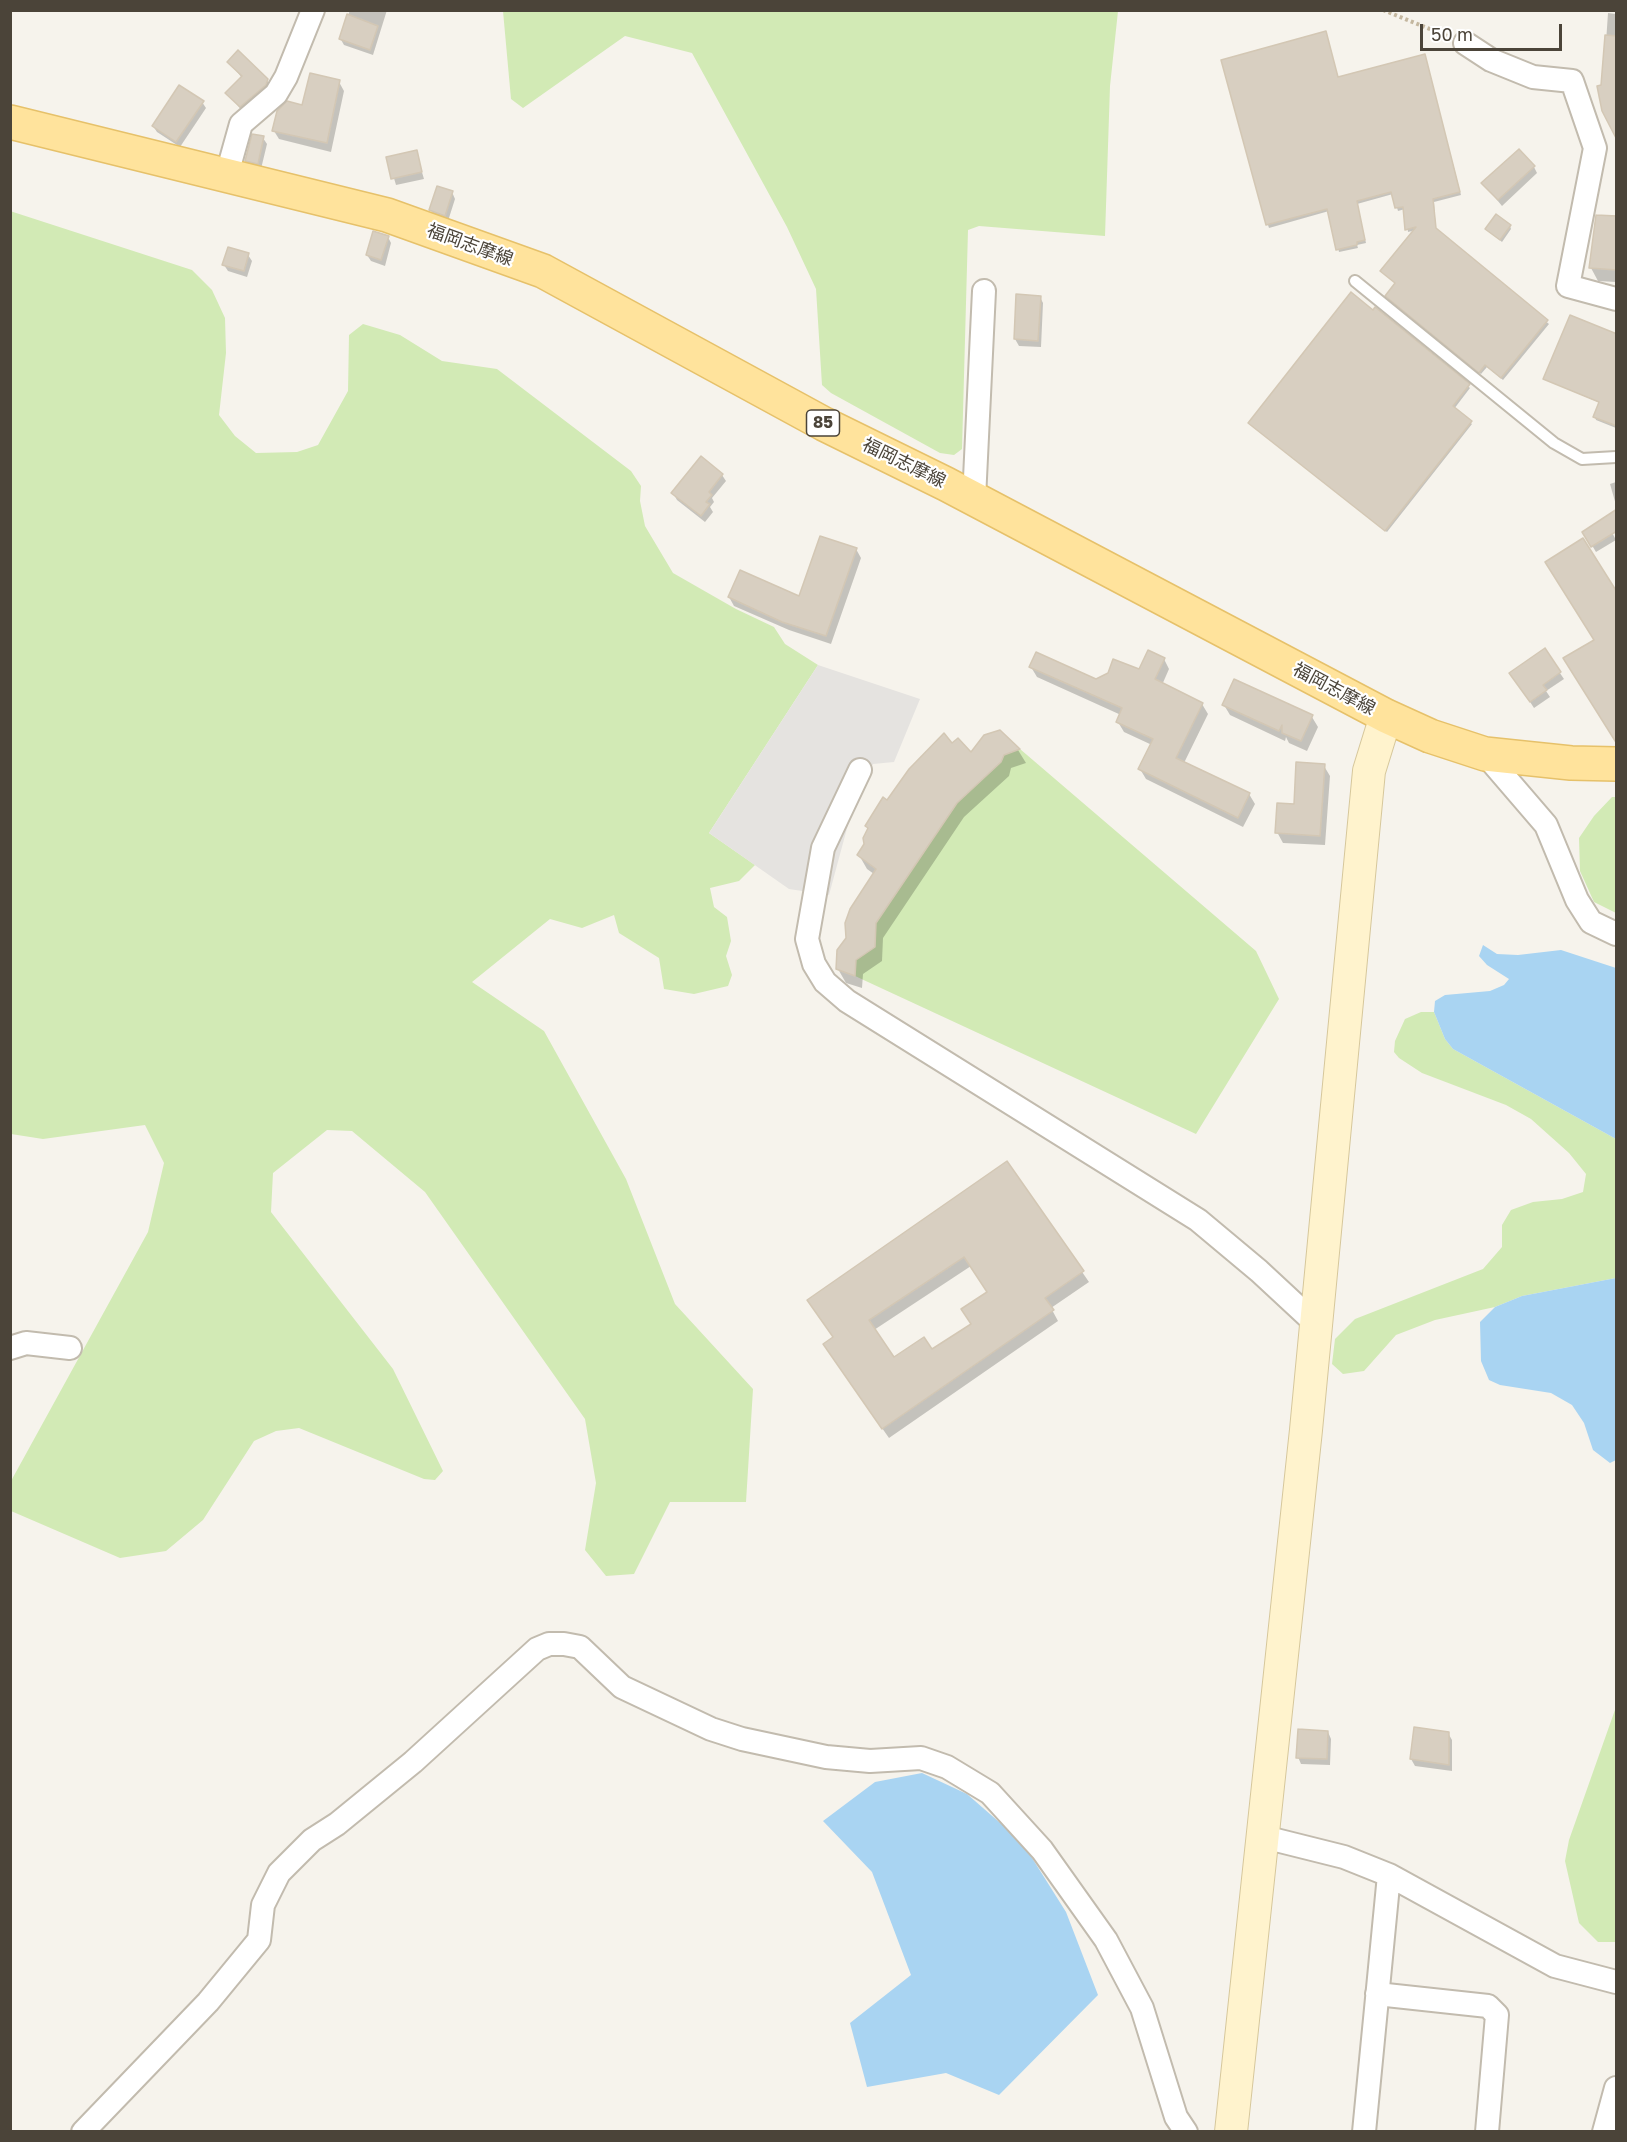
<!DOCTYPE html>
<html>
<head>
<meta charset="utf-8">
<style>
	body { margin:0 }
	#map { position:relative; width:1627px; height:2142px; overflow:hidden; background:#f6f3ec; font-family:"Golos Text",sans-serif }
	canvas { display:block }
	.frame { position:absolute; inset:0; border:12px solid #4b4439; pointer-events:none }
	.scale { position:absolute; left:1420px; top:24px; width:142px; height:27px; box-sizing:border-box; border:3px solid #4b4439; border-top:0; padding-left:8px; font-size:18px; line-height:21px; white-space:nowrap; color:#4b4439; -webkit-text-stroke:4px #fff; paint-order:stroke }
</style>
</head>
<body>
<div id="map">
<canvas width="1627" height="2142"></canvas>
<div class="frame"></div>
<div class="scale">50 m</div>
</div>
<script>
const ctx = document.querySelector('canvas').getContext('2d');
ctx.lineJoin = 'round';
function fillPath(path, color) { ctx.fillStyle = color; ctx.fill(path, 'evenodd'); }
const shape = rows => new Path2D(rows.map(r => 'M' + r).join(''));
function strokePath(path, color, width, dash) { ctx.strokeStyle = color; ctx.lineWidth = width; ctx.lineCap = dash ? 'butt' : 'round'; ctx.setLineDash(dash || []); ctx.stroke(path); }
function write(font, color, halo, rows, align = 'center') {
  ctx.font = font + ' "Golos Text","Noto Sans JP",sans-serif'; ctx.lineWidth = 4.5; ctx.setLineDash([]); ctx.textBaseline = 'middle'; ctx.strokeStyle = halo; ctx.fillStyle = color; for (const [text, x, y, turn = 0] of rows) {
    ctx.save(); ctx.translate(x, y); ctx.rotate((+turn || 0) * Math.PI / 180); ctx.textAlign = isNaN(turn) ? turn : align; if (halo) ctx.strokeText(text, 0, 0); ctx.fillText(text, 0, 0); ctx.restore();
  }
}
const green = shape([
	[503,11,1118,11,1110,86,1105,236,979,226,968,230,962,449,954,455,940,453,831,393,822,385,816,289,787,227,692,53,625,36,523,108,511,99],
	[10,211,192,270,212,290,225,318,226,353,219,415,235,436,256,453,297,452,318,445,348,391,349,335,363,324,400,335,442,361,497,369,631,471,641,486,640,501,645,526,673,573,736,609,774,627,785,644,818,665,709,833,755,865,739,881,710,888,714,907,727,917,731,941,726,956,732,975,728,986,694,994,664,989,659,958,619,933,614,915,582,928,550,919,472,982,544,1031,626,1179,675,1304,753,1389,746,1502,670,1502,634,1574,606,1576,585,1550,596,1483,585,1419,425,1192,352,1131,327,1130,273,1173,271,1212,393,1369,443,1471,435,1480,424,1479,299,1428,276,1431,254,1441,203,1520,166,1551,120,1558,11,1511,11,1481,148,1232,164,1163,145,1125,43,1139,11,1134],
	[1020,749,1256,951,1279,999,1196,1134,855,976,856,960,874,945,876,923,957,803,1001,762,1004,755],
	[1612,797,1616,797,1616,913,1594,902,1580,871,1579,838,1594,816],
	[1421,1012,1434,1012,1445,1039,1453,1049,1616,1139,1616,1278,1522,1296,1495,1307,1435,1320,1396,1335,1364,1371,1343,1374,1332,1364,1335,1339,1355,1319,1483,1269,1502,1247,1502,1225,1511,1210,1533,1202,1562,1199,1583,1192,1586,1174,1569,1153,1531,1119,1506,1105,1422,1073,1399,1058,1394,1052,1395,1041,1405,1019],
	[1616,1707,1616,1942,1598,1942,1579,1923,1565,1861,1569,1840]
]);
const parking = shape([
	[818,665,920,699,894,762,873,764,856,795,829,895,789,889,709,833]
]);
const water = shape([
	[1483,945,1497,954,1518,955,1561,950,1616,968,1616,1139,1453,1049,1445,1039,1434,1012,1435,1001,1445,995,1490,991,1504,985,1509,979,1487,965,1479,956],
	[1616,1278,1616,1460,1610,1463,1593,1450,1584,1423,1572,1405,1551,1393,1500,1385,1489,1380,1481,1361,1480,1322,1495,1307,1522,1296],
	[922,1773,967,1794,1022,1842,1066,1912,1098,1995,999,2095,946,2073,867,2087,850,2023,911,1975,872,1872,823,1821,875,1782]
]);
const shadow = shape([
	[350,10,387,10,373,55,344,45,340,38],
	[1608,13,1616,14,1616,134,1603,86],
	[1327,36,1338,78,1426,59,1461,195,1434,202,1436,230,1549,324,1503,380,1487,367,1481,374,1388,299,1396,284,1416,230,1408,232,1405,209,1398,211,1393,194,1357,204,1366,243,1357,245,1358,248,1339,252,1329,211,1269,228,1268,225,1223,61],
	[229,62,267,80,271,87,244,113,227,93,242,78],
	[339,82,344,91,331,152,279,139,274,131],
	[202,102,206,108,180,147,157,132,153,126],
	[263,138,267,144,261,169,250,167,246,160],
	[416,152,424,179,396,185,388,158],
	[1534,167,1537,173,1502,206,1483,183],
	[452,192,455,199,448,221,435,217,431,210],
	[1616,218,1616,282,1598,281,1591,268],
	[1510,226,1511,229,1502,242,1487,229],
	[388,237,391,243,385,266,371,261,367,255],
	[248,255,252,261,247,277,228,271,224,265],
	[1017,296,1040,297,1043,303,1041,347,1019,346,1015,339],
	[1376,309,1470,388,1454,409,1472,424,1387,532,1249,423],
	[1616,336,1616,428,1596,420,1595,417,1600,403,1545,379],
	[722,475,726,481,712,498,714,502,710,507,713,512,705,522,677,500,673,493],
	[1616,482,1616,505,1610,484],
	[1605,519,1616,540,1596,552,1584,532],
	[856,549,861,558,831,644,789,630,734,606,729,597,800,598],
	[1545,651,1564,679,1546,691,1550,697,1534,708,1515,679],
	[1164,659,1169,669,1162,685,1202,704,1208,714,1184,763,1249,794,1255,804,1243,827,1146,779,1140,769,1152,745,1124,732,1118,722,1121,715,1037,677,1031,667,1097,681,1140,671],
	[1235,681,1312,717,1318,727,1307,751,1289,743,1286,737,1285,741,1230,715,1224,705],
	[952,745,971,754,1018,750,1026,763,1011,768,1009,776,964,817,883,938,882,961,863,974,862,988,846,983,838,969,874,874,867,869,859,855,866,844,869,830,867,826,887,802],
	[1324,766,1330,776,1325,845,1283,843,1277,832],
	[1007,1163,1089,1282,1051,1308,1058,1321,889,1438,830,1354,834,1338],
	[971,1266,988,1293,972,1325,932,1351,894,1359,874,1330],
	[1328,1732,1331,1739,1330,1765,1301,1764,1298,1757],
	[1448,1733,1452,1740,1452,1771,1415,1766,1411,1759]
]);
const building = shape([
	[347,14,378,26,370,50,339,39,347,14],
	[1326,31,1338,77,1425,54,1460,192,1433,199,1436,228,1548,320,1501,378,1485,365,1479,373,1385,296,1395,283,1380,271,1416,227,1405,230,1403,207,1395,208,1391,192,1357,201,1365,240,1357,242,1357,245,1336,250,1327,209,1266,225,1221,60,1326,31],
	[1605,35,1617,36,1617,140,1602,111,1597,86,1601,85,1605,35],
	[238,50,268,79,266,85,240,107,225,93,242,76,227,62,238,50],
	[310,73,340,80,327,143,272,131,277,111,287,101,302,105,310,73],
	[179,85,204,101,176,142,152,126,179,85],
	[252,134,264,136,258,164,245,161,252,134],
	[1519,149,1535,166,1498,200,1481,183,1519,149],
	[417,150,422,172,391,179,386,157,417,150],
	[437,186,453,191,445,216,429,210,437,186],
	[1496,214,1511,225,1500,240,1485,229,1496,214],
	[1596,215,1617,216,1617,270,1589,268,1596,215],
	[373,231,389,236,381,260,366,255,373,231],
	[228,247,249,253,244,271,222,265,228,247],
	[1351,292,1373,310,1375,307,1470,384,1453,406,1472,421,1385,531,1248,423,1351,292],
	[1016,294,1041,296,1038,341,1014,339,1016,294],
	[1570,315,1617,334,1617,426,1593,417,1599,402,1543,379,1570,315],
	[701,456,723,474,709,492,712,495,706,502,710,504,701,516,671,493,701,456],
	[1617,509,1617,531,1591,547,1582,532,1617,509],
	[820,536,857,548,826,636,782,622,728,597,740,570,799,596,820,536],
	[1583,538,1617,592,1617,744,1563,658,1594,640,1545,562,1583,538],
	[1545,648,1561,672,1543,685,1547,690,1530,702,1509,673,1545,648],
	[1148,650,1165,658,1155,679,1203,703,1176,758,1250,793,1238,818,1138,769,1153,739,1116,722,1122,708,1029,667,1036,652,1096,679,1108,673,1113,659,1139,669,1148,650],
	[1234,679,1313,715,1301,741,1282,733,1282,725,1279,731,1222,705,1234,679],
	[1000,730,1020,749,1004,755,1001,762,957,803,876,923,875,947,856,960,855,976,836,969,837,950,846,938,845,923,850,909,876,869,857,855,864,844,863,838,868,828,865,826,883,797,887,800,909,769,944,733,952,743,958,738,971,752,984,735,1000,730],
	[1296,762,1325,764,1320,836,1275,833,1277,803,1294,804,1296,762],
	[1007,1161,1084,1271,1045,1298,1054,1310,882,1429,823,1344,833,1337,807,1300,1007,1161],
	[964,1257,987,1292,961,1309,971,1324,932,1349,924,1337,894,1357,869,1320,964,1257],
	[1414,1727,1449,1732,1449,1765,1410,1759,1414,1727],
	[1298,1729,1328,1731,1327,1759,1296,1758,1298,1729]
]);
const path = shape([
	[1383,10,1447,36]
]);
const lane = shape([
	[1355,281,1554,443,1582,459,1616,457]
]);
const street = shape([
	[1465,43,1491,60,1533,77,1572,81,1595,148,1568,286,1616,299],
	[227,174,241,124,276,94,286,77,313,10],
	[974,499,984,291],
	[1485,754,1546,825,1577,900,1591,922,1616,934],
	[860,770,823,848,807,939,814,964,825,982,847,1001,1198,1220,1259,1271,1315,1323],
	[10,1348,26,1343,70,1348],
	[1264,1837,1344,1857,1389,1875,1555,1966,1616,1982],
	[1377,1994,1488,2006,1497,2015,1487,2132],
	[83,2132,208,2002,259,1940,263,1905,279,1873,312,1840,337,1824,413,1762,537,1649,549,1644,564,1644,580,1647,622,1687,711,1729,742,1739,826,1757,870,1761,921,1758,947,1767,990,1793,1042,1850,1106,1940,1142,2008,1176,2117,1186,2132],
	[1364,2132,1389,1875],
	[1604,2132,1616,2088]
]);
const secondary = shape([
	[1231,2132,1306,1430,1369,771,1386,716]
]);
const primary = shape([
	[10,122,387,215,543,271,824,424,946,484,1386,716,1430,736,1485,754,1571,763,1616,764]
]);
const shields = [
	[823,423,33]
];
const shieldNames = [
	["85",823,423]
];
const streetNames = [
	["福岡志摩線",470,245,20],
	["福岡志摩線",904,463,26],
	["福岡志摩線",1334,689,28]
];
fillPath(green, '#d2eab5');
fillPath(parking, '#e5e3e0');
fillPath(water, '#a9d4f2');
fillPath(shadow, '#0003');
fillPath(building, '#d8cfc1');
strokePath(building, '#d3c7b4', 1.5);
strokePath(lane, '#c2bbae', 14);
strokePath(street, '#c2bbae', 26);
strokePath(secondary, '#d6c79b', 34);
strokePath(primary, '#e6c16a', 36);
strokePath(path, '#c4b79f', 4, [3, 3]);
strokePath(lane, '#fff', 10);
strokePath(street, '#fff', 22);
strokePath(secondary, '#fff3cd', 32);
strokePath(primary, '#ffe39c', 33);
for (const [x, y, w] of shields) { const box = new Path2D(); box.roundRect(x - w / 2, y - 13, w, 26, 4.5); ctx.fillStyle = '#fff'; ctx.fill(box); strokePath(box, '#4b4439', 1.5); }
write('bold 16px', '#4b4439', null, shieldNames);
write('18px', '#4b4439', '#fff', streetNames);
</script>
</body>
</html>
